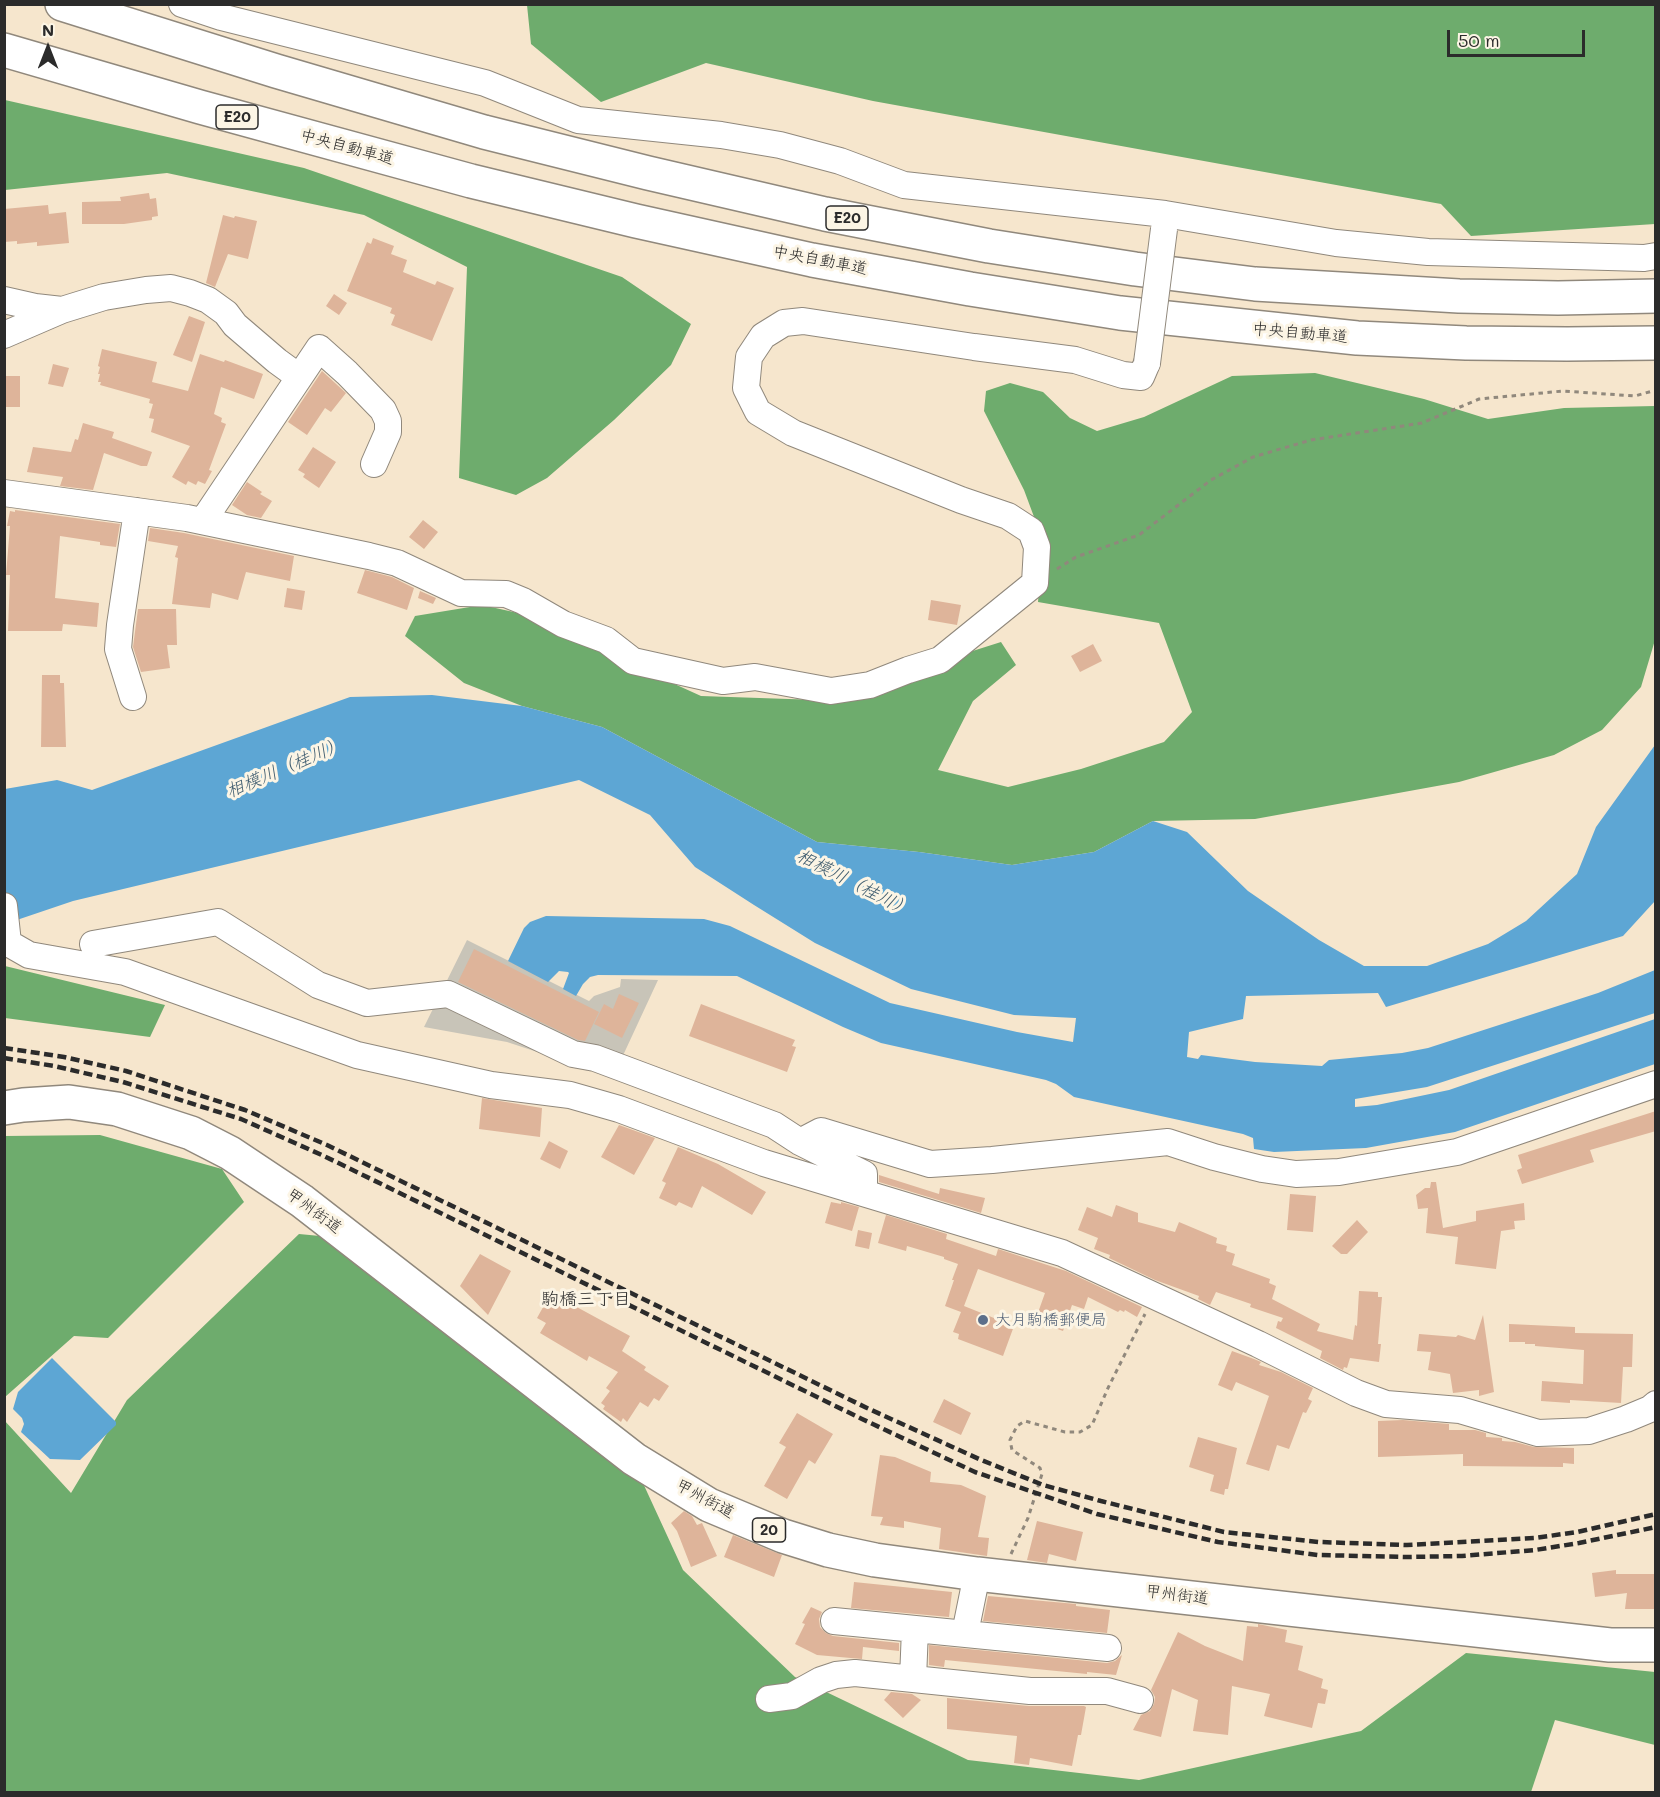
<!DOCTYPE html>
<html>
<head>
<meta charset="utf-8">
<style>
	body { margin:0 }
	#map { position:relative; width:1660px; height:1797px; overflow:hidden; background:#f6e6cd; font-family:Mali,sans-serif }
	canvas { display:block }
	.frame { position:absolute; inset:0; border:6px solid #2b2b2b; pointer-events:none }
	.north { position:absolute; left:18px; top:18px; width:60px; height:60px; -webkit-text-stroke:4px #fcf5e5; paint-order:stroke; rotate:0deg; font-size:16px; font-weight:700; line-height:24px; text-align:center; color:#2b2b2b }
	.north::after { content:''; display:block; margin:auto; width:21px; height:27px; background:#2b2b2b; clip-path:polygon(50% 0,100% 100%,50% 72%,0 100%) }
	.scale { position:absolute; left:1447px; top:30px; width:138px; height:27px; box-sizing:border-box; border:3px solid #2b2b2b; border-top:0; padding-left:8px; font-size:18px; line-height:21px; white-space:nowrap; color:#2b2b2b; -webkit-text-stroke:4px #fcf5e5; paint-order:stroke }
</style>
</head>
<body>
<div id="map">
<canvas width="1660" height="1797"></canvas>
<div class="frame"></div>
<div class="north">N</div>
<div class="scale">50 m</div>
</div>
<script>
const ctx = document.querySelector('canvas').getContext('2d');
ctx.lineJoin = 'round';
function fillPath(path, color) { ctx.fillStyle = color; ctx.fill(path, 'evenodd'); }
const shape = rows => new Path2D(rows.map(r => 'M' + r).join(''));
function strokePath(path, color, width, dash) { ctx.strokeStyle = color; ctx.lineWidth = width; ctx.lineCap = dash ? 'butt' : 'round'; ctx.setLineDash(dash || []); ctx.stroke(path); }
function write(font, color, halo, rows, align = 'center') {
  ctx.font = font + ' Mali,"Klee One",sans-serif'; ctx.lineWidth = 6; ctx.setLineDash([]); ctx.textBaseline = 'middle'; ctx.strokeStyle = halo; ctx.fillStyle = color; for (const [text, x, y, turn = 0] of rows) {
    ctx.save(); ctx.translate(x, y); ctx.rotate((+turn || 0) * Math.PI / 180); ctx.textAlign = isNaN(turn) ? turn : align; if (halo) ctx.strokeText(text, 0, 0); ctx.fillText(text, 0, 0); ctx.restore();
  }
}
const industrial = shape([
	[467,940,589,1001,594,996,620,987,621,979,658,980,613,1077,507,1042,424,1027]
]);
const forest = shape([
	[527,5,1655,5,1655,224,1471,236,1441,204,873,101,706,63,601,102,531,44],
	[5,100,304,168,622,277,691,324,671,365,614,420,547,478,516,495,459,478,467,267,364,215,167,173,5,190],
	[1315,373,1424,399,1488,419,1564,408,1655,406,1655,640,1641,687,1602,730,1554,755,1459,782,1255,819,1153,821,1094,852,1012,865,919,852,817,842,602,727,522,706,464,683,405,636,415,616,482,605,518,613,701,696,818,700,1001,642,1016,665,973,701,938,770,1008,787,1081,769,1164,742,1192,712,1159,623,1038,602,1043,541,1024,490,984,411,986,391,1010,383,1043,392,1070,418,1097,431,1144,417,1232,376],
	[5,966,165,1005,150,1037,5,1018],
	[100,1135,222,1169,244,1202,108,1338,74,1336,5,1397,5,1136],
	[299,1234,341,1238,636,1468,683,1570,795,1677,968,1760,1139,1780,1361,1731,1466,1653,1655,1672,1655,1745,1555,1720,1531,1792,5,1792,4,1420,71,1493,127,1400]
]);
const water = shape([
	[432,695,522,706,602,727,817,842,919,852,1012,865,1094,852,1153,821,1187,832,1248,891,1319,940,1364,966,1427,966,1488,944,1526,921,1577,874,1596,827,1655,745,1655,901,1623,936,1386,1007,1378,993,1246,996,1243,1019,1189,1032,1187,1057,1198,1059,1201,1055,1255,1062,1322,1066,1329,1060,1402,1053,1428,1048,1598,993,1655,970,1655,1013,1427,1087,1355,1099,1355,1107,1377,1105,1449,1090,1655,1019,1655,1064,1455,1132,1366,1148,1274,1152,1254,1149,1253,1138,1243,1134,1074,1097,1056,1084,1046,1080,881,1043,843,1027,737,976,598,975,590,977,583,984,576,996,563,989,569,973,568,972,559,971,548,982,508,961,524,928,530,922,546,916,704,919,730,926,890,1003,1017,1032,1073,1042,1076,1018,1014,1015,911,989,815,943,754,905,695,867,650,815,579,780,73,901,5,924,5,789,57,780,92,790,350,697],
	[52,1358,116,1422,116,1425,80,1460,50,1459,21,1432,24,1424,22,1418,13,1409,18,1392]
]);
const building = shape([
	[149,193,150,199,156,198,158,216,152,217,152,220,124,224,82,224,82,202,121,201,120,197],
	[48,205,49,214,66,212,69,243,37,246,37,242,17,244,17,241,4,242,4,209],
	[223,215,234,218,235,216,257,221,248,259,228,254,215,287,206,283],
	[373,238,394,246,391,254,407,260,403,272,435,285,437,281,454,288,432,341,391,325,395,315,390,313,392,308,347,291,367,242,371,244],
	[334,294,347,303,339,315,326,306],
	[189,316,205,322,192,362,173,355],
	[102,349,157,362,152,382,188,391,200,354,224,362,225,360,263,374,254,399,221,387,214,414,222,418,221,422,226,424,209,470,212,471,205,484,198,481,196,485,188,481,186,485,172,477,190,446,151,432,154,419,149,418,153,404,149,403,150,399,100,385,101,382,98,382,100,374,98,374,100,367,98,366],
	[53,364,69,368,63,387,48,384],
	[322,371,346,393,331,412,325,408,307,435,288,422],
	[4,376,20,376,20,407,4,407],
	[83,423,114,432,112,438,152,452,147,466,141,466,104,453,93,490,60,486,63,477,27,472,33,447,71,452,75,439,78,440],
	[313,447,336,462,319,488,303,477,305,474,298,470],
	[247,482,262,492,260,494,272,501,261,518,247,515,232,505],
	[15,510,120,524,116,547,100,545,100,542,60,536,55,598,99,603,97,627,63,624,62,631,8,631,10,575,6,575,10,526,7,526,10,511,15,512],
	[423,520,438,532,424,549,409,537],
	[150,528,184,533,294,556,290,581,246,572,238,600,212,593,210,608,172,604,178,558,175,557,178,546,148,541],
	[365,570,392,577,414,588,407,610,357,593],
	[287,588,305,591,302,610,284,607],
	[420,591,436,598,433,604,418,598],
	[931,600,961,605,957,625,928,620],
	[138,609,176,609,177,645,167,645,170,668,141,672,133,647],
	[1093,644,1102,661,1080,672,1071,656],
	[42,675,60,675,60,683,64,683,66,747,41,747],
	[474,949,599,1012,585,1041,578,1040,458,982],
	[619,994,639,1003,622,1038,594,1024,604,1004,613,1009],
	[701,1004,795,1040,792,1046,796,1047,787,1072,689,1036],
	[482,1098,542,1108,540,1137,479,1129],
	[1656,1111,1656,1131,1590,1150,1594,1162,1522,1184,1517,1170,1522,1168,1518,1155],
	[619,1125,655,1138,634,1175,601,1157],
	[549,1141,568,1151,560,1169,540,1159],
	[678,1147,718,1164,766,1192,752,1215,702,1186,692,1208,679,1202,676,1206,659,1198,666,1183,662,1181],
	[879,1175,939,1194,940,1188,985,1198,981,1213,879,1182],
	[1431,1182,1436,1182,1443,1228,1476,1221,1476,1211,1524,1203,1525,1220,1514,1221,1515,1229,1501,1231,1496,1269,1455,1264,1458,1237,1426,1233,1428,1208,1418,1209,1416,1195,1425,1188,1430,1188],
	[1290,1194,1316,1196,1313,1232,1287,1230],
	[831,1202,841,1204,841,1202,859,1207,852,1231,825,1223],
	[1116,1205,1138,1213,1138,1222,1175,1232,1179,1222,1217,1238,1216,1243,1227,1246,1226,1251,1235,1254,1232,1265,1270,1279,1269,1283,1276,1286,1272,1299,1320,1324,1317,1331,1353,1340,1355,1325,1357,1326,1359,1291,1378,1292,1378,1297,1382,1297,1378,1344,1381,1344,1379,1362,1350,1358,1347,1368,1344,1367,1343,1370,1320,1358,1322,1351,1276,1328,1278,1321,1281,1322,1283,1318,1250,1307,1251,1304,1216,1292,1210,1305,1198,1299,1199,1296,1155,1280,1109,1258,1110,1255,1094,1249,1098,1238,1078,1230,1087,1207,1112,1217],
	[886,1215,947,1234,946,1239,996,1256,998,1249,1066,1271,1142,1307,1137,1317,1125,1310,1124,1312,1120,1310,1118,1312,1088,1297,1084,1309,1072,1305,1063,1331,1035,1321,1045,1293,978,1269,964,1306,1014,1326,1003,1356,958,1339,959,1334,953,1332,961,1312,945,1306,954,1280,952,1280,958,1264,944,1259,944,1257,907,1246,906,1251,878,1243],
	[1357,1220,1368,1232,1347,1254,1341,1254,1332,1246],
	[858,1230,872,1233,869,1249,855,1246],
	[480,1254,511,1271,488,1315,460,1286],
	[551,1293,630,1336,622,1351,646,1367,644,1370,669,1386,659,1401,654,1398,648,1407,640,1402,627,1422,623,1418,621,1422,603,1409,605,1406,601,1403,610,1391,606,1388,618,1372,589,1356,587,1361,540,1333,546,1323,537,1318],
	[1483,1315,1494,1392,1479,1396,1479,1390,1453,1393,1450,1374,1428,1370,1431,1352,1417,1351,1419,1334,1456,1337,1458,1335,1475,1340],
	[1509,1324,1575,1327,1575,1333,1633,1334,1632,1367,1623,1367,1621,1403,1570,1400,1570,1403,1541,1401,1542,1381,1583,1384,1584,1350,1535,1346,1535,1344,1525,1344,1525,1342,1509,1342],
	[1232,1351,1254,1359,1261,1362,1259,1365,1281,1372,1313,1388,1308,1399,1312,1401,1306,1413,1303,1412,1289,1449,1277,1445,1269,1471,1246,1464,1269,1396,1236,1382,1232,1391,1218,1385],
	[944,1399,971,1413,961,1435,933,1422],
	[797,1413,833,1434,815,1464,809,1460,787,1499,764,1486,786,1447,779,1443],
	[1403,1420,1449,1424,1449,1430,1475,1430,1486,1433,1486,1437,1502,1438,1502,1441,1515,1442,1534,1447,1574,1448,1574,1464,1563,1463,1563,1467,1463,1466,1463,1454,1378,1457,1378,1421],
	[1198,1437,1237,1448,1228,1489,1225,1489,1224,1495,1210,1491,1214,1475,1189,1467],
	[880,1455,895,1457,931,1472,930,1482,961,1485,986,1496,978,1537,989,1538,987,1556,939,1549,941,1528,904,1521,904,1528,880,1525,883,1517,871,1516],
	[684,1511,692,1516,697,1525,702,1523,717,1556,691,1567,677,1531,671,1523],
	[1037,1521,1083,1532,1076,1561,1049,1554,1047,1563,1027,1560],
	[733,1535,782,1555,774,1577,724,1557],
	[1616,1570,1616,1574,1656,1574,1656,1609,1625,1609,1627,1593,1595,1597,1592,1573],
	[854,1582,952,1592,949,1617,851,1608],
	[988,1596,1076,1604,1076,1606,1110,1610,1107,1633,983,1621],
	[811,1607,822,1612,819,1619,820,1627,826,1633,833,1636,899,1643,899,1651,863,1647,862,1659,817,1655,795,1644,805,1624,802,1623],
	[1258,1624,1287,1630,1285,1642,1303,1646,1298,1670,1323,1679,1321,1688,1328,1690,1325,1704,1318,1703,1312,1728,1264,1716,1270,1694,1232,1686,1228,1735,1193,1731,1198,1700,1172,1689,1161,1737,1133,1730,1141,1715,1150,1711,1154,1704,1155,1697,1151,1690,1178,1632,1205,1646,1243,1661,1247,1626,1258,1627],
	[929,1645,1107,1663,1115,1661,1122,1655,1116,1675,1087,1672,1087,1674,945,1660,944,1667,929,1665],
	[891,1692,912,1694,921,1700,903,1718,884,1700],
	[947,1698,1029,1706,1084,1706,1086,1707,1081,1735,1078,1735,1072,1766,1030,1758,1029,1765,1014,1763,1017,1736,947,1729]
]);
const path = shape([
	[1057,569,1076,557,1139,535,1211,480,1253,457,1311,440,1422,423,1479,399,1563,391,1635,396,1656,390],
	[1011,1554,1028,1518,1042,1474,1040,1468,1012,1450,1010,1440,1017,1426,1025,1421,1065,1432,1080,1432,1092,1425,1108,1388,1145,1314]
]);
const minor = shape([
	[182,4,221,17,485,83,578,120,721,135,780,145,840,161,904,185,1165,214,1336,243,1428,252,1644,258,1656,256],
	[4,300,35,307,62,310,104,297,146,290,171,288,190,293,208,300,226,313,235,325,277,361,299,377],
	[4,335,62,310],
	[4,493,187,518,369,556,397,563,461,593,506,594,523,601,563,624,606,640,633,661,723,681,755,677,831,691,870,685,908,670,940,660,1035,583,1037,547,1031,531,1008,516,961,500,793,433,758,412,746,388,749,357,763,336,784,323,803,321,974,347,1075,360,1123,375,1141,377,1147,363],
	[203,521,319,348,347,373,383,410,388,421,388,432,374,464],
	[133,697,118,649,120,625,137,511],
	[4,906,8,943,29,955,125,972,357,1055,491,1085,570,1095,619,1109,764,1163,1062,1253,1258,1344,1356,1393,1386,1404,1460,1410,1538,1433,1589,1431,1626,1419,1650,1409,1656,1404],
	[93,944,218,922,318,985,367,1003,448,994,573,1054,595,1058,774,1125,800,1142,864,1174,864,1192],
	[800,1142,821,1131,930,1164,992,1160,1168,1142,1214,1157,1262,1169,1296,1174,1339,1172,1457,1152,1656,1084],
	[834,1621,1108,1648],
	[965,1633,977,1574],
	[913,1679,915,1629],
	[769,1699,792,1696,821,1680,836,1675,855,1673,1030,1691,1107,1691,1140,1700]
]);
const highway = shape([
	[62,4,276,71,484,132,648,173,825,214,989,246,1135,269,1255,284,1459,296,1558,298,1656,296],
	[4,50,200,107,471,181,636,221,812,260,970,289,1120,313,1357,338,1466,343,1567,344,1656,343],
	[4,1108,23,1105,69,1102,117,1109,191,1133,230,1153,302,1201,634,1459,709,1505,783,1536,828,1550,875,1560,977,1574,1610,1645,1656,1645]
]);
const rail = shape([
	[4,1048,64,1057,126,1071,245,1110,327,1145,867,1408,979,1459,1043,1485,1101,1501,1224,1532,1319,1542,1407,1545,1535,1538,1577,1532,1656,1514],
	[4,1058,54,1066,123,1082,241,1119,324,1156,862,1419,975,1472,1097,1514,1218,1542,1318,1555,1407,1557,1462,1556,1535,1550,1579,1543,1656,1527]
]);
const minorBridge = shape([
	[1147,363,1164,229]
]);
const markers = [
	[983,1320,6,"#5c6f8a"]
];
const shields = [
	[237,117,42],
	[847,218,42],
	[769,1530,33]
];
const shieldNames = [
	["E20",237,117],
	["E20",847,218],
	["20",769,1530]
];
const streetNames = [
	["中央自動車道",347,147,15],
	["中央自動車道",820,260,11],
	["中央自動車道",1300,333,5],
	["甲州街道",314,1211,36],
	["甲州街道",705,1499,28],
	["甲州街道",1177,1595,7]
];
const serviceNames = [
	["大月駒橋郵便局",995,1320]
];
const waterNames = [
	["相模川（桂川）",285,768,-23],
	["相模川（桂川）",854,883,27]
];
const neighbourhoodNames = [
	["駒橋三丁目",586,1299]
];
fillPath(industrial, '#c8c4b8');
fillPath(forest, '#6eac6d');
fillPath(water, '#5da6d4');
fillPath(building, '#deb49a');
strokePath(minor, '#90887c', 28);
strokePath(highway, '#90887c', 36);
strokePath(path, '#90887c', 3, [4.5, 4.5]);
strokePath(minor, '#fff', 26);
strokePath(highway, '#fff', 33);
strokePath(rail, '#2b2b2b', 4.5, [9, 4.5]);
strokePath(minorBridge, '#90887c', 28, []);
strokePath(minorBridge, '#fff', 26);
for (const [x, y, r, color] of markers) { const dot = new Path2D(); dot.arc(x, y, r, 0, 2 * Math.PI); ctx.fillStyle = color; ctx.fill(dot); strokePath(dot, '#fcf5e5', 2); }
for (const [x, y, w] of shields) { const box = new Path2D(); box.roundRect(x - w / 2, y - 12, w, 24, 4.5); ctx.fillStyle = '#fcf5e5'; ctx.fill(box); strokePath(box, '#2b2b2b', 1.5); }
write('bold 15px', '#2b2b2b', null, shieldNames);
write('16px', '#2b2b2b', '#fcf5e5', streetNames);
write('16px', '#4e5e75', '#fcf5e5', serviceNames, 'left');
write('italic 18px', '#3f5c6f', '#fcf5e5', waterNames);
write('18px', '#2b2b2b', '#fcf5e5', neighbourhoodNames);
</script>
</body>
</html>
